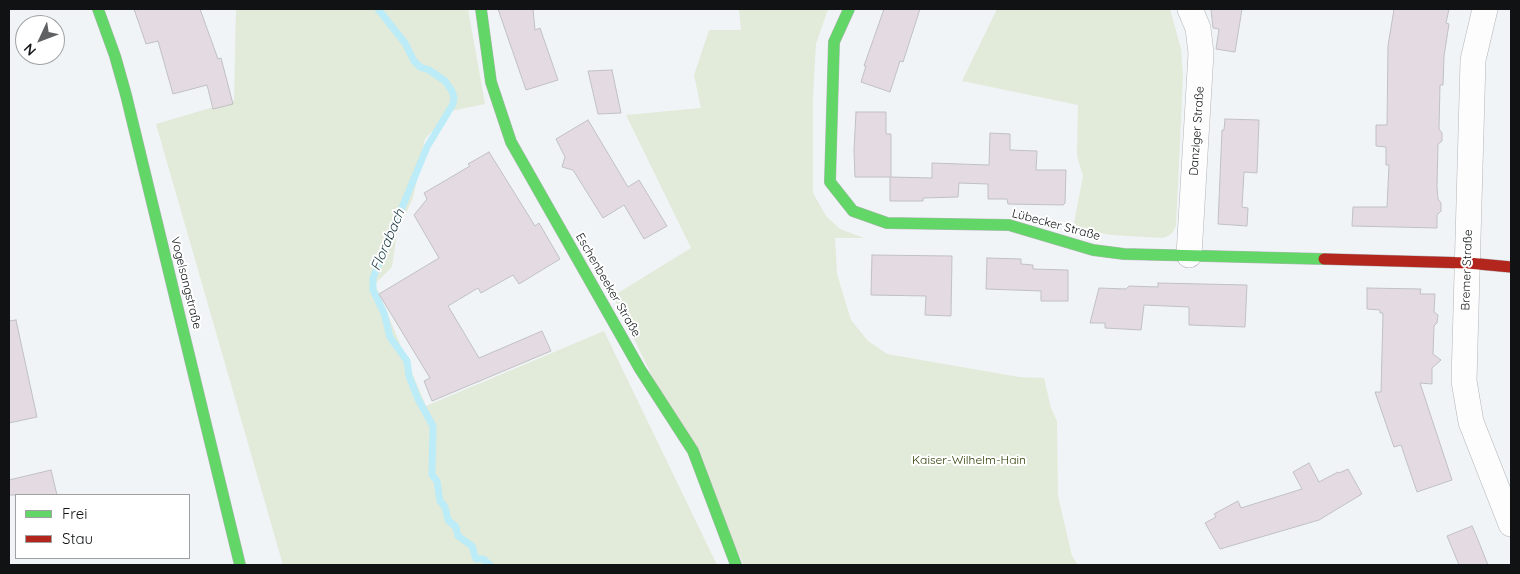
<!DOCTYPE html>
<html>
<head>
<meta charset="utf-8">
<style>
	body { margin:0 }
	#map { position:relative; width:1520px; height:574px; overflow:hidden; background:#f1f4f7; font-family:Quicksand,sans-serif }
	canvas { display:block }
	.frame { position:absolute; inset:0; border:10px solid #101214; pointer-events:none }
	.legend { position:absolute; left:15px; top:494px; width:175px; height:65px; box-sizing:border-box; background:#fff; border:1px solid #9fa0a1; margin:0; padding:6px 9px; list-style:none; font-size:15px; color:#101214 }
	.legend li { display:flex; align-items:center; gap:10px; height:25px }
	.legend b { width:25px; border:1px solid #9fa0a1 }
	.north { position:absolute; left:15px; top:15px; width:50px; height:50px; box-sizing:border-box; background:#fff; border:1px solid #9fa0a1; border-radius:50%; rotate:227deg; font-size:14px; font-weight:700; line-height:20px; text-align:center; color:#101214 }
	.north::after { content:''; display:block; margin:auto; width:18px; height:22px; background:#5f6163; clip-path:polygon(50% 0,100% 100%,50% 72%,0 100%) }
</style>
</head>
<body>
<div id="map">
<canvas width="1520" height="574"></canvas>
<div class="frame"></div>
<ul class="legend">
<li><b style="height:6px;background:#63d668"></b>Frei</li>
<li><b style="height:6px;background:#b3261e"></b>Stau</li>
</ul>
<div class="north">N</div>
</div>
<script>
const ctx = document.querySelector('canvas').getContext('2d');
ctx.lineJoin = 'round';
function fillPath(path, color) { ctx.fillStyle = color; ctx.fill(path, 'evenodd'); }
const shape = rows => new Path2D(rows.map(r => 'M' + r).join(''));
function strokePath(path, color, width, dash) { ctx.strokeStyle = color; ctx.lineWidth = width; ctx.lineCap = dash ? 'butt' : 'round'; ctx.setLineDash(dash || []); ctx.stroke(path); }
function write(font, color, halo, rows, align = 'center') {
  ctx.font = font + ' Quicksand,sans-serif'; ctx.lineWidth = 4; ctx.setLineDash([]); ctx.textBaseline = 'middle'; ctx.strokeStyle = halo; ctx.fillStyle = color; for (const [text, x, y, turn = 0] of rows) {
    ctx.save(); ctx.translate(x, y); ctx.rotate((+turn || 0) * Math.PI / 180); ctx.textAlign = isNaN(turn) ? turn : align; if (halo) ctx.strokeText(text, 0, 0); ctx.fillText(text, 0, 0); ctx.restore();
  }
}
const green = shape([
	[236,9,468,9,485,104,451,111,425,139,413,198,397,232,392,267,375,284,426,406,604,331,717,565,283,565,156,124,234,101],
	[739,9,828,9,816,44,813,97,813,193,826,216,840,229,864,238,835,238,837,274,851,320,868,341,887,354,1019,377,1044,378,1051,408,1057,421,1058,496,1072,556,1078,565,744,565,613,296,691,248,626,115,701,108,694,75,709,30,741,30],
	[997,9,1170,9,1181,49,1183,77,1176,226,1173,232,1168,236,1163,238,1112,235,1073,228,1083,176,1077,156,1078,105,962,81]
]);
const stream = shape([
	[378,9,405,43,414,61,420,67,429,70,445,81,452,91,454,98,453,104,427,147,373,278,373,290,384,313,390,337,407,361,409,376,418,399,433,426,432,475,437,481,440,501,445,507,448,520,456,527,458,536,472,546,476,559,483,559,490,565]
]);
const building = shape([
	[134,9,200,9,218,59,221,58,233,104,213,109,207,85,173,94,158,41,146,44,134,9],
	[498,9,533,9,535,30,540,28,558,80,526,90,498,9],
	[884,9,920,9,903,62,900,61,890,92,861,82,866,66,864,66,884,9],
	[1211,9,1242,9,1235,52,1216,49,1219,29,1213,28,1211,9],
	[1394,9,1449,9,1446,23,1449,24,1444,56,1443,85,1440,85,1439,129,1442,133,1442,141,1438,144,1437,187,1438,199,1441,203,1441,211,1437,215,1437,228,1352,226,1353,207,1387,207,1389,165,1386,165,1386,147,1376,146,1376,125,1387,125,1388,46,1394,9],
	[612,70,621,113,598,114,588,71,612,70],
	[856,112,886,112,886,134,891,134,891,177,932,178,932,163,989,165,990,133,1010,134,1010,150,1037,151,1036,170,1066,170,1065,203,1063,205,1008,204,1007,199,988,199,988,184,959,183,958,197,923,198,923,201,890,201,890,177,855,177,854,150,856,112],
	[1225,119,1259,120,1257,173,1244,172,1242,207,1248,208,1247,226,1218,224,1222,130,1224,130,1225,119],
	[588,120,628,187,639,180,667,226,644,239,624,205,603,218,573,170,562,167,565,157,556,139,588,120],
	[489,152,535,226,539,223,560,259,519,284,513,275,481,293,478,288,448,306,479,358,542,331,551,351,432,401,424,381,430,378,379,294,439,258,414,215,427,199,424,193,470,166,468,164,489,152],
	[872,255,952,256,951,316,925,315,926,296,871,295,872,255],
	[987,258,1021,259,1021,264,1033,265,1033,269,1068,270,1068,301,1041,301,1041,291,986,289,987,258],
	[1158,283,1247,285,1245,327,1189,325,1189,307,1144,305,1141,330,1105,328,1105,323,1090,323,1099,288,1126,289,1129,286,1158,287,1158,283],
	[1367,288,1421,289,1420,294,1435,294,1434,312,1438,315,1437,323,1434,326,1433,354,1441,360,1432,368,1432,384,1420,383,1452,480,1417,492,1401,445,1394,447,1375,392,1381,392,1383,313,1380,313,1380,310,1367,309,1367,288],
	[16,320,37,417,9,423,9,321,16,320],
	[1309,463,1319,482,1338,472,1339,473,1348,469,1362,494,1319,520,1220,549,1205,523,1216,517,1214,514,1238,501,1241,508,1302,489,1293,472,1309,463],
	[51,470,57,495,9,495,9,480,51,470],
	[1472,526,1476,535,1488,565,1459,565,1447,536,1472,526]
]);
const street = shape([
	[1485,9,1473,60,1464,381,1471,422,1511,524],
	[1189,255,1201,53,1198,28,1190,9]
]);
const fast = shape([
	[98,9,115,56,126,95,240,565],
	[481,9,491,82,511,142,640,369,693,451,736,565],
	[849,9,834,42,830,182,853,211,887,223,1009,225,1093,250,1124,254,1324,259]
]);
const jam = shape([
	[1324,259,1468,263,1511,267]
]);
const streetNames = [
	["Danziger Straße",1197,131,-86],
	["Lübecker Straße",1056,225,15],
	["Bremer Straße",1467,270,-88],
	["Vogelsangstraße",186,283,76],
	["Eschenbeeker Straße",608,285,60]
];
const parkNames = [
	["Kaiser-Wilhelm-Hain",969,460]
];
const waterNames = [
	["Florabach",388,240,-67]
];
fillPath(green, '#e2ead9');
strokePath(stream, '#bcecf8', 7);
fillPath(building, '#e3dbe1');
strokePath(building, '#c0c0c2', 1);
strokePath(street, '#b3b5b7', 26);
strokePath(fast, '#b3b5b7', 12);
strokePath(jam, '#b3b5b7', 12);
strokePath(street, '#fdfdfe', 25);
strokePath(fast, '#63d668', 11);
strokePath(jam, '#b3261e', 11);
write('12px', '#101214', '#fff', streetNames);
write('12px', '#2b3a00', '#fff', parkNames);
write('italic 14px', '#1a3b43', '#fff', waterNames);
</script>
</body>
</html>
